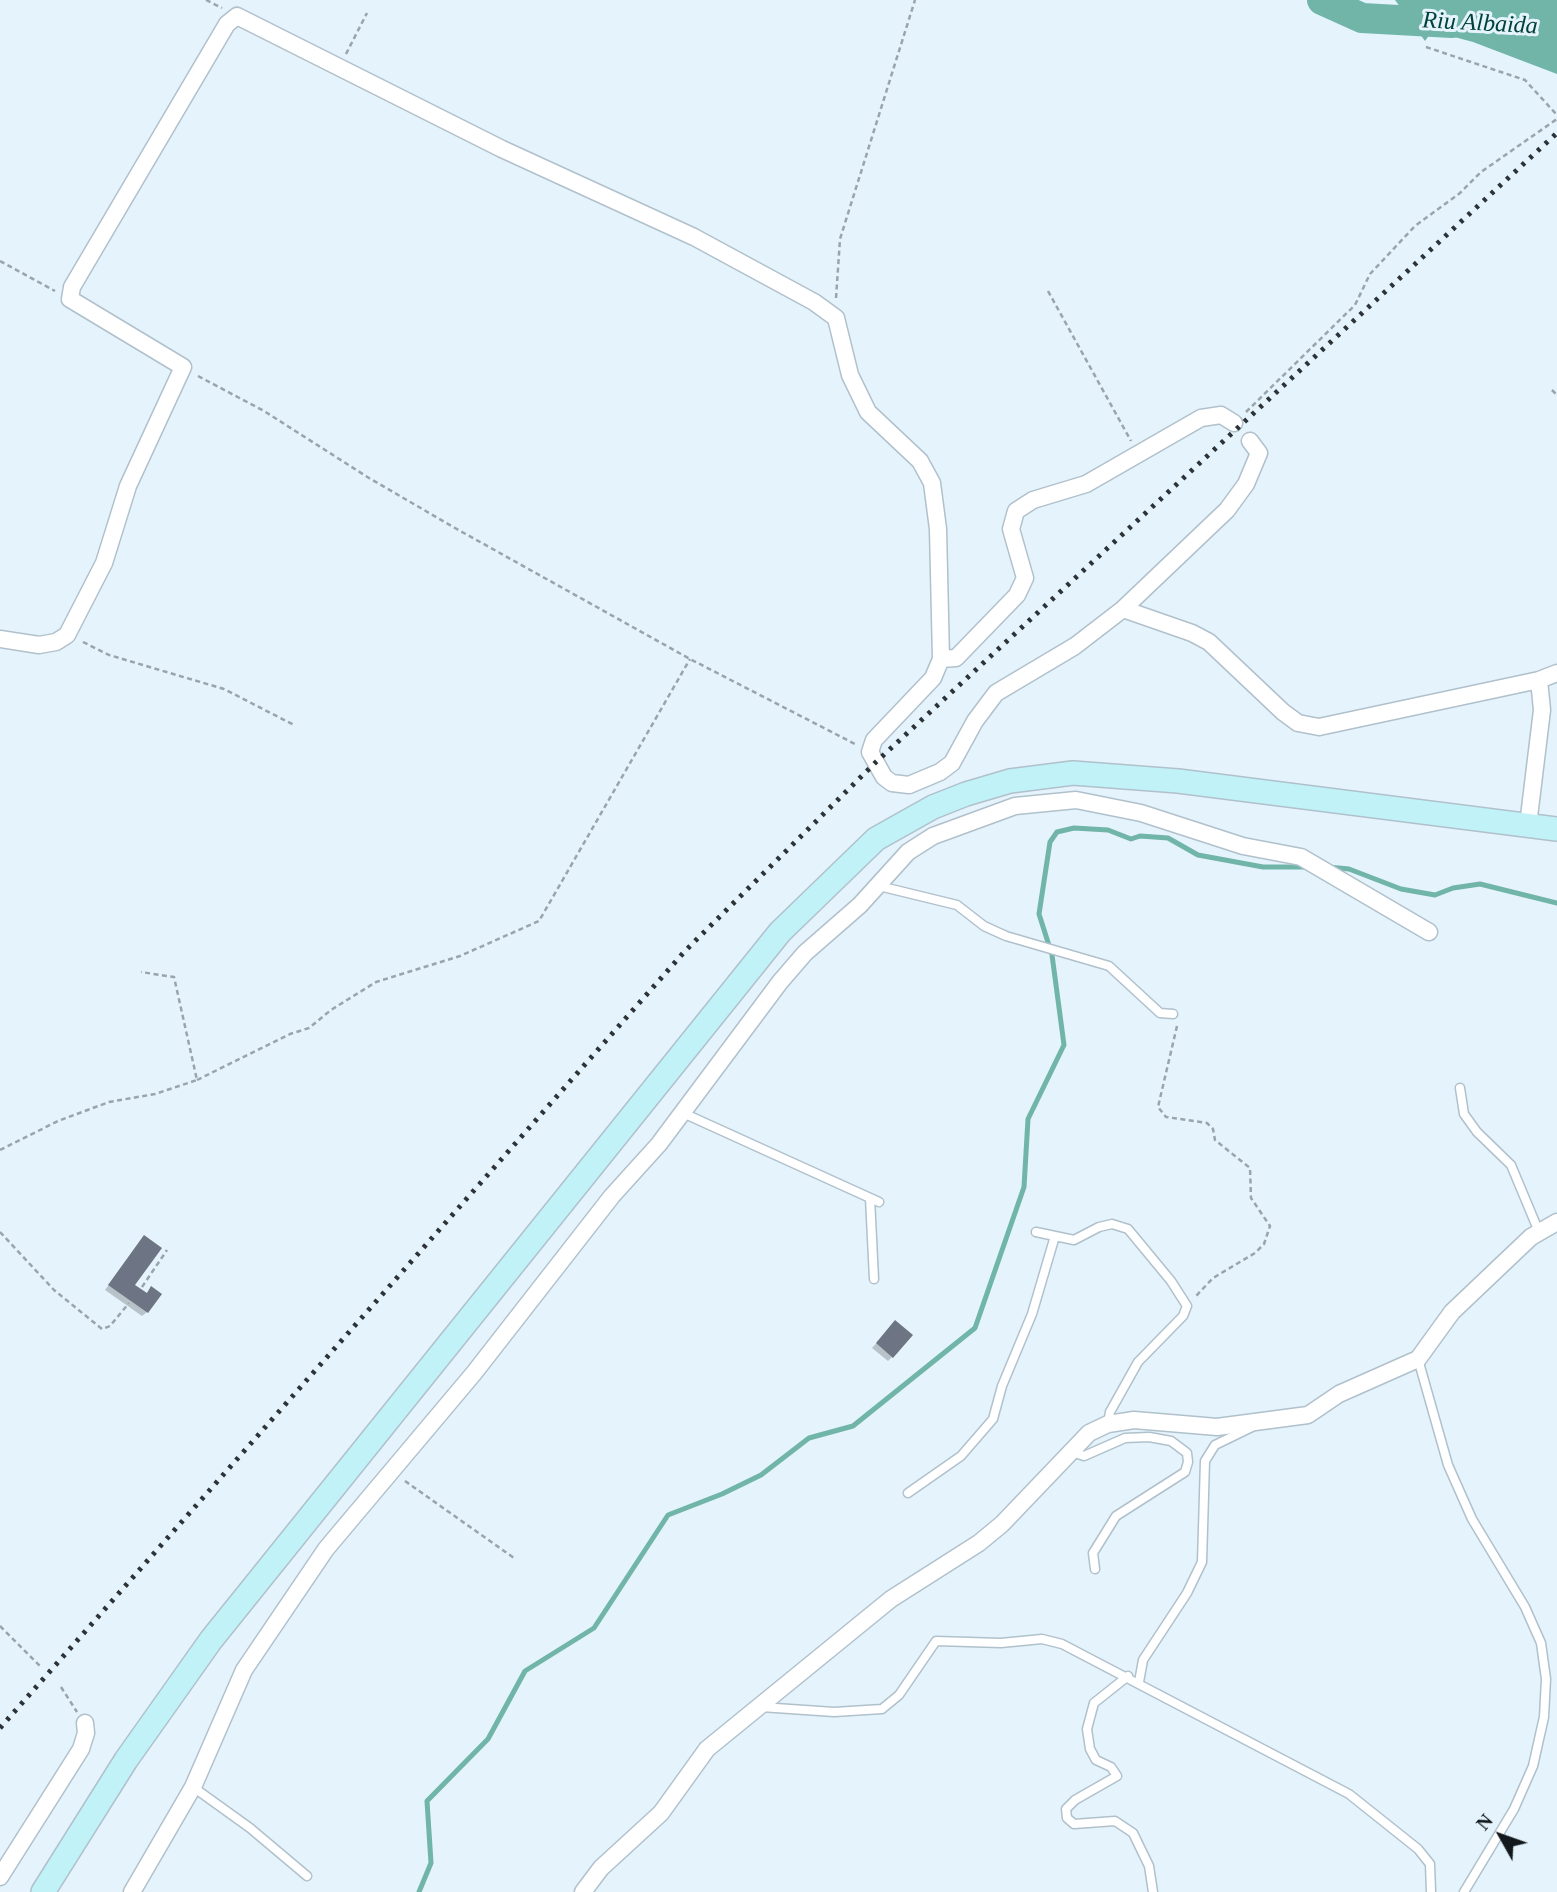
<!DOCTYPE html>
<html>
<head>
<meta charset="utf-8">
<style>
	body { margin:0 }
	#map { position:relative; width:1557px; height:1892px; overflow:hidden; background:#e5f3fc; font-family:Georgia,serif }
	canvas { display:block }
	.north { position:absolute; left:1466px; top:1801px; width:70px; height:70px; -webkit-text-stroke:5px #e5f3fc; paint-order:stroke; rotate:310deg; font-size:19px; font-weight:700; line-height:28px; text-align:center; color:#12181c }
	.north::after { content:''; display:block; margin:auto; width:24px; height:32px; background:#12181c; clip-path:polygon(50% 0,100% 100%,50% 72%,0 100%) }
</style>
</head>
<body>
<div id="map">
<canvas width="1557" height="1892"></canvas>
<div class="north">N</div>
</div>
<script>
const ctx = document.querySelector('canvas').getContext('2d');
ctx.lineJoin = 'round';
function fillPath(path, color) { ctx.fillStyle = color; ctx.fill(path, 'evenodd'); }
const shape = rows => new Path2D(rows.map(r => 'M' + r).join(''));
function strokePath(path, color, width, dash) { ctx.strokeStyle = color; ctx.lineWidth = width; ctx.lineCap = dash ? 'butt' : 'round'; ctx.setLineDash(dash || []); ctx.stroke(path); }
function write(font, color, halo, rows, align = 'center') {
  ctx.font = font + ' Georgia,serif'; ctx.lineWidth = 6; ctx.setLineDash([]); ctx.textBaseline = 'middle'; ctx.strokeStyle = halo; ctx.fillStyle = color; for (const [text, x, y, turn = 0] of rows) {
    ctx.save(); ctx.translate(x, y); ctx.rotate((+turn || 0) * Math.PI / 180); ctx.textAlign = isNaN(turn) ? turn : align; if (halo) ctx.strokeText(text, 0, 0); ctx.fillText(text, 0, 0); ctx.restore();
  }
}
const water = shape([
	[1395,0,1557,0,1557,74,1473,42,1432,31,1425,41]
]);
const shadow = shape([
	[140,1242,133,1285,146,1294,151,1288,147,1312,142,1316,105,1290],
	[891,1327,892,1357,888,1361,872,1348]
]);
const stream = shape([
	[1328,867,1349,869,1401,889,1435,895,1453,888,1480,884,1557,903],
	[419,1892,431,1863,427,1801,488,1739,525,1671,594,1628,668,1515,722,1494,761,1475,809,1438,853,1426,975,1328,1024,1187,1028,1119,1064,1045,1052,955,1039,914,1050,842,1057,832,1074,828,1108,830,1131,839,1140,836,1168,838,1198,855,1263,867,1307,867]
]);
const river = shape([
	[1322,0,1362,18,1452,23]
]);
const building = shape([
	[144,1235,162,1248,135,1285,147,1293,151,1286,162,1294,148,1313,108,1285],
	[895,1320,913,1335,893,1358,876,1343]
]);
const path = shape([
	[206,0,222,8],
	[1426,47,1525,80,1557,115],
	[346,54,367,13],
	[0,261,55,291],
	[1048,291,1131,441],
	[836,298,840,239,915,0],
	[198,376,264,411,369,478,455,528,690,659,855,744],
	[1552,390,1557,395],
	[1246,412,1355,305,1370,274,1415,226,1460,193,1481,172,1557,119],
	[83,642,109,655,224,689,294,725],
	[1177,1026,1158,1107,1166,1117,1207,1123,1213,1129,1215,1140,1250,1168,1251,1198,1270,1226,1264,1244,1255,1253,1213,1278,1196,1296],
	[197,1080,290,1034,309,1028,331,1010,376,982,460,956,539,921,690,659],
	[0,1150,58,1121,109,1102,155,1094,197,1080,174,977,141,972],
	[0,1232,54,1290,102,1329,110,1326,129,1303],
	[142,1287,167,1250],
	[405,1481,514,1558],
	[0,1626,41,1667],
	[61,1687,77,1712]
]);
const lane = shape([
	[879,886,957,905,984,926,1006,936,1109,966,1160,1013,1173,1014],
	[1460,1088,1464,1114,1477,1132,1511,1165,1539,1232],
	[683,1113,879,1202],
	[870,1198,874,1279],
	[1036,1232,1074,1240,1099,1227,1112,1224,1128,1229,1171,1281,1187,1306,1183,1316,1138,1362,1110,1412,1108,1424],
	[1418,1359,1448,1465,1472,1519,1525,1607,1541,1643,1546,1679,1544,1717,1533,1766,1514,1809,1464,1892],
	[1072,1452,1084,1456,1125,1438,1149,1437,1171,1441,1187,1453,1188,1462,1185,1472,1116,1516,1093,1553,1095,1569],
	[908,1493,961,1456,993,1419,1002,1386,1032,1314,1055,1236],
	[1128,1676,1094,1703,1087,1729,1090,1749,1096,1760,1111,1767,1117,1776,1075,1800,1066,1809,1067,1818,1074,1824,1115,1821,1133,1833,1149,1866,1153,1892],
	[1139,1682,1143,1660,1187,1593,1202,1562,1205,1461,1215,1445,1252,1427],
	[761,1707,834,1712,882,1709,899,1695,936,1641,1001,1643,1042,1639,1062,1644,1349,1794,1418,1849,1430,1864,1431,1892],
	[193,1787,250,1828,307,1876]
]);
const street = shape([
	[1123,609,1227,510,1246,484,1259,453,1250,441],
	[0,639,39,645,56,642,67,635,104,563,128,486,183,367,70,299,72,287,227,24,237,16,502,149,694,237,814,302,836,318,850,375,868,412,920,461,932,483,938,529,941,659,933,678,874,740,870,752,884,777,892,783,909,785,940,772,952,763,975,721,996,693,1075,646,1123,609,1192,633,1209,642,1283,712,1298,723,1319,727,1539,680],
	[941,659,956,658,1017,595,1025,578,1011,529,1016,511,1033,500,1086,484,1201,418,1221,415,1234,423],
	[1528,825,1542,710,1539,680,1557,673],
	[0,1877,81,1749,86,1733,85,1723],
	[132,1892,193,1787,244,1670,326,1549,474,1373,612,1196,659,1144,780,982,805,953,860,905,908,852,933,836,1015,806,1076,800,1141,813,1243,846,1301,857,1429,932],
	[583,1892,601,1868,661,1813,707,1749,891,1599,979,1543,1002,1524,1089,1433,1108,1424,1134,1420,1217,1427,1308,1415,1339,1394,1418,1359,1452,1312,1531,1237,1557,1222]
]);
const secondary = shape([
	[43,1892,126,1760,211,1640,780,932,876,839,933,807,966,794,1010,781,1073,773,1178,781,1557,829]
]);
const rail = shape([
	[0,1728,685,951,876,762,1557,133]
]);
const waterNames = [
	["Riu Albaida",1480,24,3]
];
fillPath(water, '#70b5a8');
fillPath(shadow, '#0003');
strokePath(stream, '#70b5a8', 5);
strokePath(river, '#70b5a8', 30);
fillPath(building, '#6d7483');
strokePath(lane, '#b0c1cc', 11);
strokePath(street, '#b0c1cc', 19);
strokePath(secondary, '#b0c1cc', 26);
strokePath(path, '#99a4ab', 2.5, [5, 3.5]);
strokePath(lane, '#fff', 8);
strokePath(street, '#fff', 16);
strokePath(secondary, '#c0f2f8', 23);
strokePath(rail, '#2c3337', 5, [3.5, 7]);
write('italic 24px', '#004239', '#e5f3fc', waterNames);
</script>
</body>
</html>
